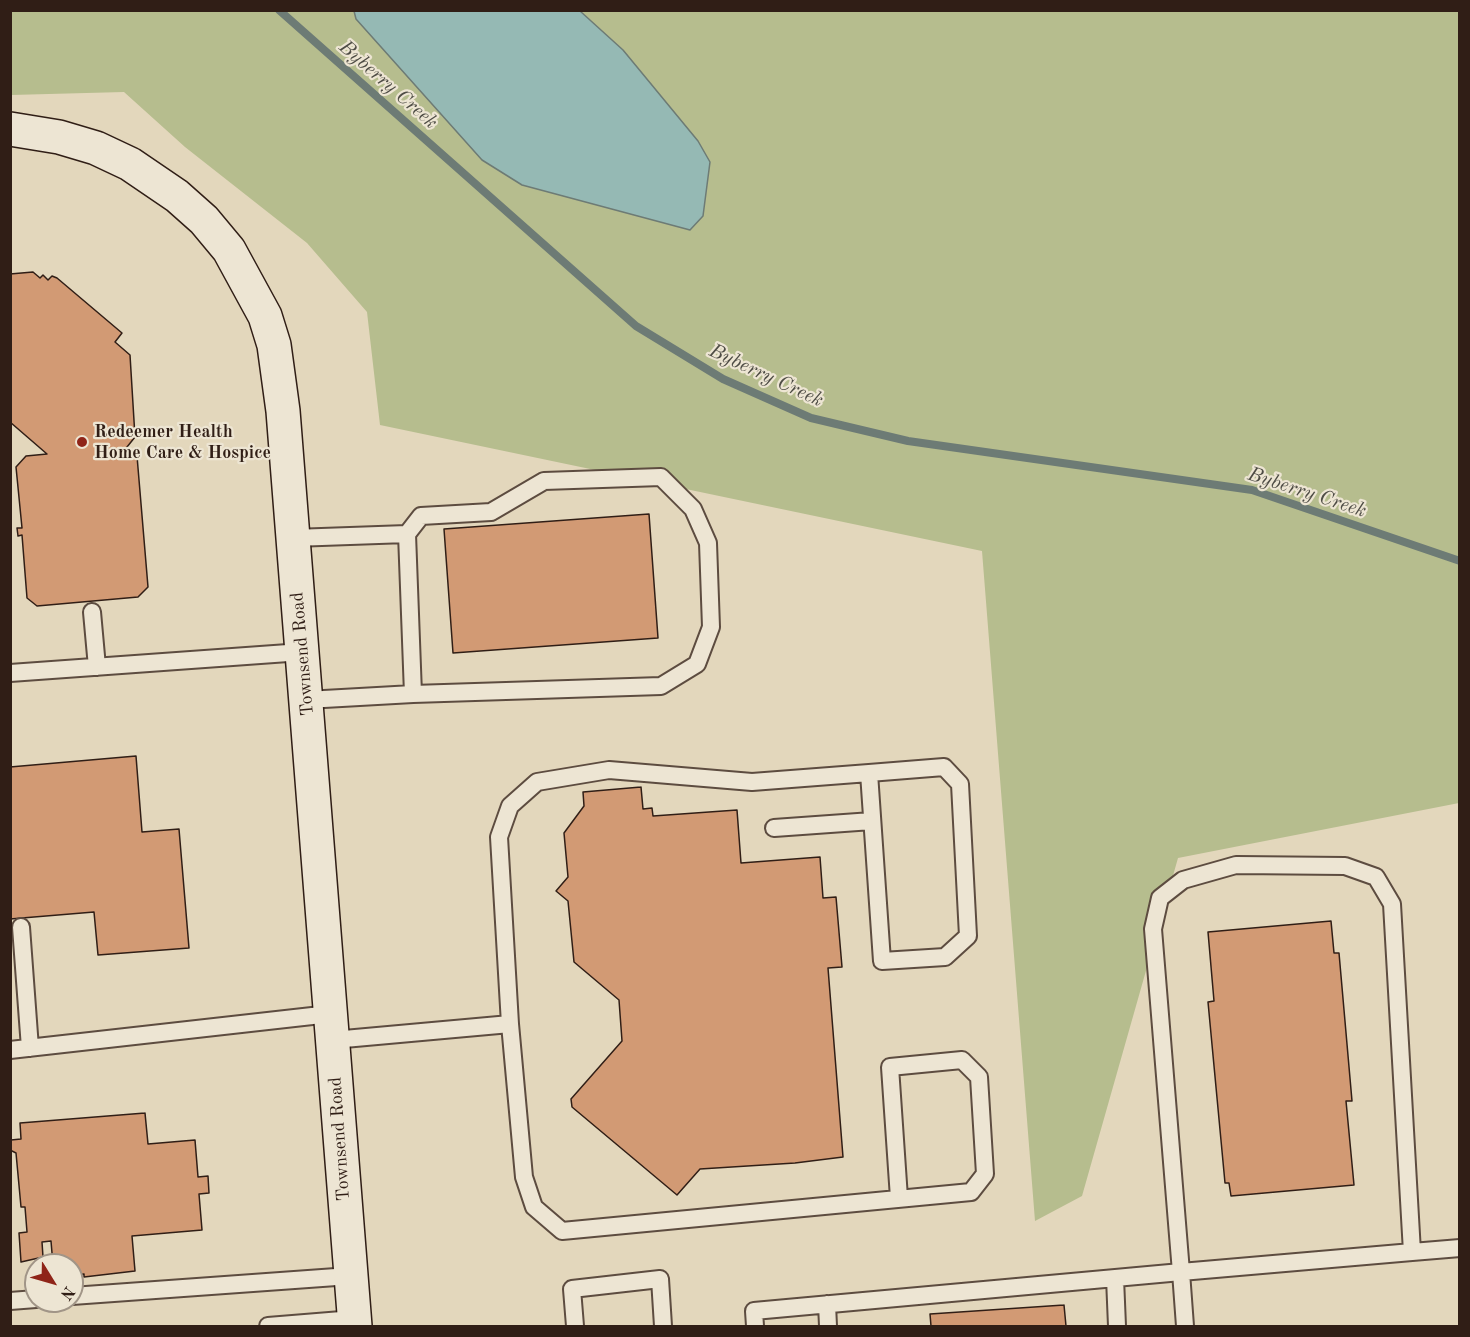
<!DOCTYPE html>
<html>
<head>
<meta charset="utf-8">
<style>
	body { margin:0 }
	#map { position:relative; width:1470px; height:1337px; overflow:hidden; background:#e3d7bc; font-family:"Old Standard TT",serif }
	canvas { display:block }
	.frame { position:absolute; inset:0; border:12px solid #301e16; pointer-events:none }
	.north { position:absolute; left:24px; top:1253px; width:60px; height:60px; box-sizing:border-box; background:#ede5d3; border:2px solid #a19587; border-radius:50%; rotate:127deg; font-size:16px; font-weight:700; line-height:24px; text-align:center; color:#301e16 }
	.north::after { content:''; display:block; margin:auto; width:21px; height:27px; background:#8f2418; clip-path:polygon(50% 0,100% 100%,50% 72%,0 100%) }
</style>
</head>
<body>
<div id="map">
<canvas width="1470" height="1337"></canvas>
<div class="frame"></div>
<div class="north">N</div>
</div>
<script>
const ctx = document.querySelector('canvas').getContext('2d');
ctx.lineJoin = 'round';
function fillPath(path, color) { ctx.fillStyle = color; ctx.fill(path, 'evenodd'); }
const shape = rows => new Path2D(rows.map(r => 'M' + r).join(''));
function strokePath(path, color, width, dash) { ctx.strokeStyle = color; ctx.lineWidth = width; ctx.lineCap = dash ? 'butt' : 'round'; ctx.setLineDash(dash || []); ctx.stroke(path); }
function write(font, color, halo, rows, align = 'center') {
  ctx.font = font + ' "Old Standard TT",serif'; ctx.lineWidth = 4.5; ctx.setLineDash([]); ctx.textBaseline = 'middle'; ctx.strokeStyle = halo; ctx.fillStyle = color; for (const [text, x, y, turn = 0] of rows) {
    ctx.save(); ctx.translate(x, y); ctx.rotate((+turn || 0) * Math.PI / 180); ctx.textAlign = isNaN(turn) ? turn : align; if (halo) ctx.strokeText(text, 0, 0); ctx.fillText(text, 0, 0); ctx.restore();
  }
}
const green = shape([
	[10,11,1459,11,1459,803,1178,858,1082,1196,1035,1221,982,551,380,425,367,312,307,243,185,147,124,92,11,95]
]);
const water = shape([
	[354,11,580,11,623,50,698,141,710,162,703,216,690,230,522,185,482,160,356,19,354,11]
]);
const stream = shape([
	[279,10,636,326,723,379,811,418,908,441,1252,490,1460,561]
]);
const building = shape([
	[33,272,40,278,43,275,48,280,52,276,57,278,122,333,115,342,130,355,135,437,127,447,137,456,148,587,138,597,37,606,27,598,22,535,18,536,17,528,22,528,16,467,26,456,47,454,10,422,10,274,33,272],
	[649,514,658,638,453,653,444,529,649,514],
	[136,756,142,832,179,829,189,948,98,955,94,912,10,919,10,767,136,756],
	[641,787,643,809,652,808,653,816,737,810,741,863,820,857,823,898,836,897,842,967,828,968,843,1157,795,1163,700,1169,677,1195,572,1107,571,1099,622,1041,619,1000,574,962,568,901,556,891,568,877,564,833,584,806,583,792,641,787],
	[1331,921,1334,953,1339,953,1352,1101,1346,1101,1354,1185,1231,1196,1229,1183,1225,1183,1208,1002,1214,1001,1208,932,1331,921],
	[145,1113,148,1144,195,1140,198,1177,208,1176,209,1193,199,1194,202,1230,132,1236,135,1271,84,1277,84,1274,72,1275,72,1265,53,1265,51,1241,42,1242,43,1257,21,1262,19,1233,27,1232,25,1207,21,1207,16,1153,10,1150,11,1140,21,1139,20,1123,145,1113],
	[1064,1305,1066,1326,931,1326,930,1314,1064,1305]
]);
const lane = shape([
	[293,538,407,534],
	[92,612,97,667],
	[10,673,302,652],
	[306,700,413,694,661,686,697,664,711,627,708,543,693,509,661,477,544,481,491,512,421,516,407,534,413,694],
	[774,828,872,821],
	[21,927,30,1048],
	[510,1024,499,837,510,806,537,782,609,770,752,782,869,773,944,767,960,784,968,936,945,957,882,961,869,773],
	[333,1040,510,1024,524,1177,534,1207,562,1231,971,1192,985,1174,979,1077,962,1060,890,1067,899,1198],
	[10,1050,330,1014],
	[1412,1252,1460,1248],
	[1115,1278,1117,1326],
	[72,1296,350,1276],
	[10,1301,36,1299],
	[827,1304,828,1326],
	[268,1326,354,1319],
	[575,1326,572,1289,660,1279,663,1326],
	[755,1326,754,1311,1181,1272,1412,1252,1392,904,1376,877,1345,866,1236,865,1183,880,1160,898,1153,929,1181,1272,1185,1326]
]);
const secondary = shape([
	[10,129,59,137,96,148,130,164,177,196,204,220,229,250,265,316,274,345,283,411,355,1326]
]);
const markers = [
	[82,442,6,"#8f2418"]
];
const poiNames = [
	["Redeemer Health",94,432],
	["Home Care & Hospice",94,453]
];
const streetNames = [
	["Townsend Road",303,654,-95],
	["Townsend Road",340,1139,-94]
];
const waterNames = [
	["Byberry Creek",388,85,41],
	["Byberry Creek",766,376,25],
	["Byberry Creek",1307,493,18]
];
fillPath(green, '#b6bd8e');
fillPath(water, '#95b9b4');
strokePath(water, '#6d7b75', 1.5);
strokePath(stream, '#6d7b75', 8);
fillPath(building, '#d29a74');
strokePath(building, '#301e16', 1.5);
strokePath(lane, '#5d4c40', 20);
strokePath(secondary, '#301e16', 36);
strokePath(lane, '#ede5d3', 16);
strokePath(secondary, '#ede5d3', 33);
for (const [x, y, r, color] of markers) { const dot = new Path2D(); dot.arc(x, y, r, 0, 2 * Math.PI); ctx.fillStyle = color; ctx.fill(dot); strokePath(dot, '#ede5d3', 2); }
write('bold 18px', '#301e16', '#ede5d3', poiNames, 'left');
write('18px', '#301e16', '#ede5d3', streetNames);
write('italic 20px', '#4e4c45', '#ede5d3', waterNames);
</script>
</body>
</html>
